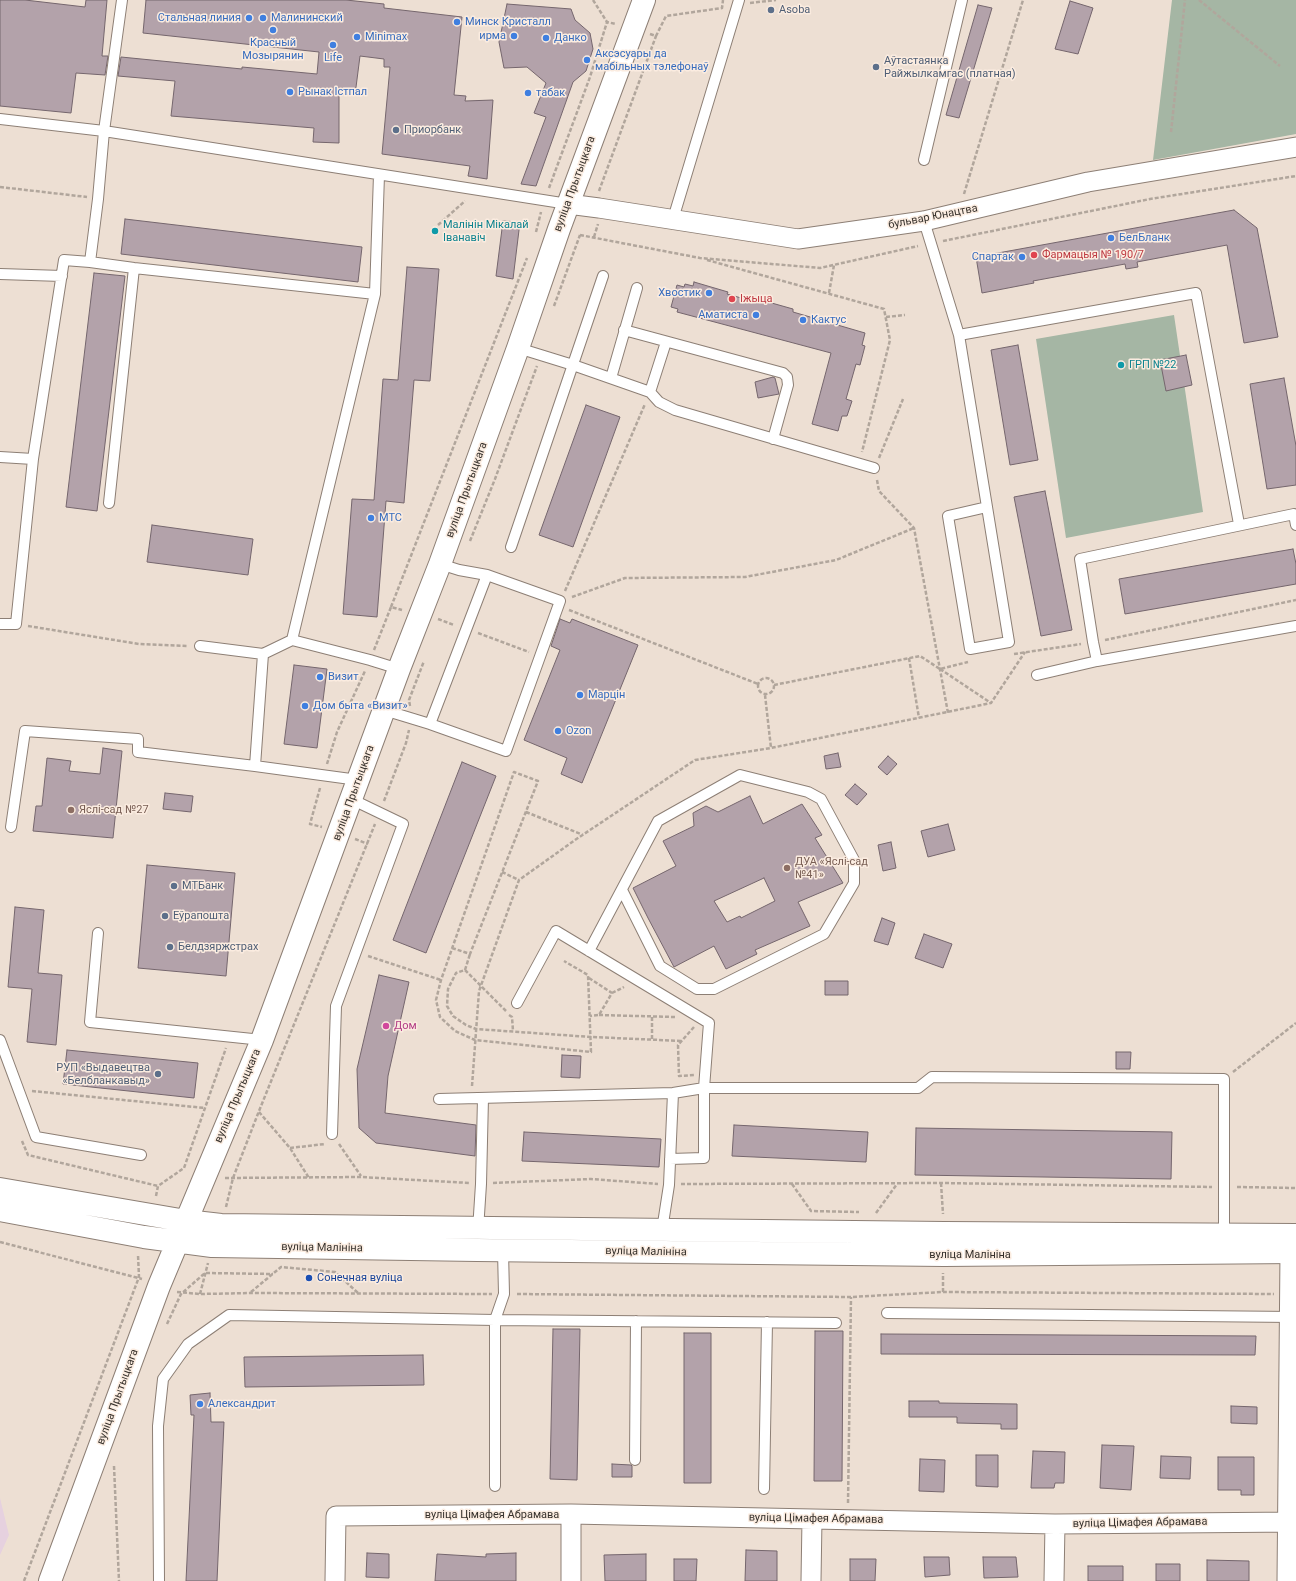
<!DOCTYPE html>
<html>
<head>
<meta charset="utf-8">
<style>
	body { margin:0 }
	canvas { display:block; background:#eddfd3 }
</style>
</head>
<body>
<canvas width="1296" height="1581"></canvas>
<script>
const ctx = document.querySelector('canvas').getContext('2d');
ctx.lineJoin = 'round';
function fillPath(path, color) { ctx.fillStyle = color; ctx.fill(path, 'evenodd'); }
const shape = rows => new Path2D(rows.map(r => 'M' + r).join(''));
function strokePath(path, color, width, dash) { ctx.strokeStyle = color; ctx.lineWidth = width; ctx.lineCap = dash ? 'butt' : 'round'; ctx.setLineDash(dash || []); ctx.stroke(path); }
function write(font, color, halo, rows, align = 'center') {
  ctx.font = font + ' Roboto,sans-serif'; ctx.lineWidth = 3; ctx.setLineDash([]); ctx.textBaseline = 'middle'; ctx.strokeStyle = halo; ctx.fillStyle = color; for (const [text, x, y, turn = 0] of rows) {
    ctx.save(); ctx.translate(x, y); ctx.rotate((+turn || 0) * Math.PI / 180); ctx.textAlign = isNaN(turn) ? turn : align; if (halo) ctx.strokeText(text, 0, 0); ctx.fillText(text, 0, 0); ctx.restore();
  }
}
const medical = shape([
	[0,1498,9,1535,0,1555]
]);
const green = shape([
	[1172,0,1296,0,1296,134,1153,160],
	[1174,315,1203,512,1066,538,1036,339]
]);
const building = shape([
	[0,0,25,0,85,7,86,0,107,0,102,56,108,56,105,75,76,73,71,113,0,106,0,0],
	[146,0,346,0,384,4,384,8,462,17,454,95,466,96,465,101,493,100,487,179,468,176,470,166,382,154,390,67,384,67,384,59,360,56,355,95,339,94,339,143,313,142,314,128,171,116,175,81,118,76,121,57,242,69,242,67,317,74,319,52,143,33,146,0],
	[1070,1,1093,8,1078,54,1055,49,1070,1],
	[507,4,571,9,575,20,590,33,593,49,586,71,573,82,536,186,521,184,546,117,534,113,546,83,527,67,504,68,499,42,507,4],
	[978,5,992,8,959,118,946,115,978,5],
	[1234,210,1257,228,1278,337,1244,343,1227,245,1137,262,1138,267,1126,269,1125,264,1033,281,1034,283,982,293,976,257,1234,210],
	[125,219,362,247,358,282,121,254,125,219],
	[503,221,520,222,513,279,496,276,503,221],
	[407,267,439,269,430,381,414,380,404,503,386,501,377,617,343,614,352,499,374,500,383,379,398,380,407,267],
	[94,273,125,276,97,511,66,507,94,273],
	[694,282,728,292,727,294,759,303,761,300,793,309,793,312,865,333,862,345,865,346,860,365,856,364,846,399,852,401,847,416,842,416,838,431,812,424,831,353,677,312,678,309,671,307,677,285,684,287,685,284,693,286,694,282],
	[1018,345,1038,460,1010,465,991,350,1018,345],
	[1186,355,1192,385,1166,391,1160,360,1186,355],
	[773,377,775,378,779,394,758,398,755,382,773,377],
	[1284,378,1296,446,1296,485,1267,489,1250,384,1284,378],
	[586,405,620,417,573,547,539,535,586,405],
	[1045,491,1072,630,1041,636,1014,497,1045,491],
	[152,525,253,539,248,575,147,562,152,525],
	[1293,549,1296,564,1296,584,1125,614,1119,579,1293,549],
	[560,619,570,623,572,619,638,645,582,783,561,774,567,758,524,740,560,650,551,646,560,619],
	[294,665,327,669,317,748,284,744,294,665],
	[103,748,122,751,113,838,33,831,36,806,42,806,47,758,71,761,69,771,100,774,103,748],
	[838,753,841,767,826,769,824,756,838,753],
	[888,756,897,764,887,775,878,767,888,756],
	[462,762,496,776,426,953,393,940,462,762],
	[855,784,867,794,857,805,845,795,855,784],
	[165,793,193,796,191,812,163,809,165,793],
	[750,796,763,824,802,804,822,835,815,838,843,883,798,902,810,926,755,950,757,954,726,969,714,946,674,967,648,918,633,888,676,866,663,841,694,826,693,813,706,806,718,812,750,796],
	[764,878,775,901,741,918,740,916,727,922,714,901,764,878],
	[948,824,955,850,928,857,921,831,948,824],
	[891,842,896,868,883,871,878,845,891,842],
	[147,865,235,873,226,976,138,968,147,865],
	[15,907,44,910,38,973,62,975,56,1045,27,1042,32,989,8,987,15,907],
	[882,918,895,923,888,945,874,941,882,918],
	[924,934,952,944,943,968,915,958,924,934],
	[379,975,409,982,388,1076,385,1113,476,1125,475,1156,376,1143,359,1128,357,1069,379,975],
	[825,981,848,981,848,995,825,995,825,981],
	[67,1050,198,1063,194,1098,63,1084,67,1050],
	[1116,1052,1131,1052,1130,1069,1116,1069,1116,1052],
	[562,1055,581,1056,580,1078,561,1077,562,1055],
	[734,1125,868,1132,866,1162,732,1156,734,1125],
	[916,1128,1172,1132,1171,1179,915,1175,916,1128],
	[524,1132,661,1139,659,1167,522,1161,524,1132],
	[553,1329,580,1329,577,1480,550,1479,553,1329],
	[815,1331,843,1331,842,1481,814,1481,815,1331],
	[684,1333,711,1333,711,1483,684,1483,684,1333],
	[881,1334,1256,1336,1255,1355,881,1354,881,1334],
	[423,1355,424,1385,245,1387,244,1357,423,1355],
	[210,1393,211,1422,224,1422,217,1581,186,1581,194,1415,191,1415,190,1395,210,1393],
	[909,1401,939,1401,939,1403,1017,1404,1017,1429,1001,1429,1001,1424,957,1423,957,1417,909,1417,909,1401],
	[1231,1406,1257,1407,1257,1424,1231,1423,1231,1406],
	[1102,1445,1134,1446,1131,1490,1100,1488,1102,1445],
	[1033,1451,1065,1452,1064,1483,1055,1483,1054,1488,1031,1488,1033,1451],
	[976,1455,998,1455,998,1487,976,1486,976,1455],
	[1161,1456,1191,1457,1190,1479,1160,1478,1161,1456],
	[1218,1457,1254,1457,1254,1495,1241,1495,1241,1490,1218,1490,1218,1457],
	[920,1459,945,1460,944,1492,919,1491,920,1459],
	[612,1464,631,1465,632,1466,632,1477,612,1477,612,1464],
	[746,1550,777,1551,777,1581,745,1581,746,1550],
	[367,1553,389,1554,389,1578,366,1577,367,1553],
	[516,1553,516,1581,435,1581,437,1554,486,1557,486,1554,516,1553],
	[646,1554,646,1581,605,1581,604,1555,646,1554],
	[924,1557,949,1557,950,1575,925,1577,924,1557],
	[983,1557,1016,1557,1018,1577,984,1578,983,1557],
	[674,1559,697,1559,696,1581,674,1581,674,1559],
	[850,1559,876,1559,875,1581,850,1581,850,1559],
	[1207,1560,1249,1561,1249,1581,1207,1581,1207,1560],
	[1156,1564,1180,1564,1180,1581,1156,1581,1156,1564],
	[1088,1566,1123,1566,1123,1581,1088,1581,1088,1566]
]);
const path = shape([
	[593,0,607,22,616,24],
	[1199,0,1280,66],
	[750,3,776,0],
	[650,34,656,36,666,16,722,8,723,0],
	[1171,132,1185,0],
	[0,187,87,197],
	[549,188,590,77,607,22],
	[599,191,656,36],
	[964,194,1023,0],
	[438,225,465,201],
	[536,232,541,212],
	[580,235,700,258,820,268,918,246],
	[594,237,598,224],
	[943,241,1150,199,1296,176],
	[707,260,884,309,890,340,862,452],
	[829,293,834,265],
	[554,306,580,235],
	[886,317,905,315],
	[879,458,903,399],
	[877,480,879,491,914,528,948,713],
	[470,541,495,479,537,366],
	[565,591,645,404],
	[572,597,625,578,745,577,836,560,914,528],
	[391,607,527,258],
	[569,610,758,684],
	[438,619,454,625],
	[28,626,139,644,188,646],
	[478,633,529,652],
	[1105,640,1296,600],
	[374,650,391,607,402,610],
	[1014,654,1081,644],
	[909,658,919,718],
	[940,669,991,703],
	'758 686a8 8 0 1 1 16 0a8 8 0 1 1-16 0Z',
	[774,685,920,656,940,669,968,662],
	[765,695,771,748],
	[410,706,409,700,424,661],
	[327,764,337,732,365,671],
	[320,788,310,824,322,827],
	[384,801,406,743,409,730],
	[526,812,583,835],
	[355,839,368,844],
	[502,872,519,880],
	[452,948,470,954,538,781,514,772,441,980,436,1000,440,1017,455,1031,475,1040,591,1052,588,975,564,961],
	[368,956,441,980],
	[465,970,470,954],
	[589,978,612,993,599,1015,590,1016],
	[612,993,624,987],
	[506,1011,465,970,456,973,448,989,447,1006,453,1016,466,1025,476,1029,591,1037,683,1041],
	[509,1015,512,1017,513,1031],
	[599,1015,675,1017],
	[694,1027,678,1045,679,1076,694,1075],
	[652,1039,652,1017],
	[1233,1072,1296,1023],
	[472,1086,479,991,519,880,575,840,695,760,771,748,991,703,1025,652],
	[32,1091,205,1108],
	[259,1112,290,1148,309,1178],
	[22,1141,28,1155,158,1186],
	[339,1144,361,1176],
	[290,1148,325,1144],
	[225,1178,361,1177,470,1183],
	[493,1183,591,1179,658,1184],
	[941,1183,943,1214],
	[681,1184,941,1183,1212,1187],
	[792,1184,811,1211,859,1212],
	[1237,1187,1296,1188],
	[156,1196,158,1186,184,1168,226,1048],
	[226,1207,233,1178,259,1111,375,824],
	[876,1213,897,1184],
	[0,1242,142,1279],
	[177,1292,200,1294,251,1293,492,1294],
	[251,1292,281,1267,335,1272,358,1293],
	[943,1292,943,1273],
	[200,1294,208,1263],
	[517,1294,851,1297,943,1292,1274,1294],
	[167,1324,181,1294,205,1273,273,1274],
	[114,1466,119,1581],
	[848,1503,851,1297],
	[24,1581,139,1277,138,1255]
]);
const lane = shape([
	[0,119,104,131,568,204],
	[924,160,962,0],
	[673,219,739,0],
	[924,221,959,335,1009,642,970,649,948,516,987,507],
	[90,262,134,268,375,294],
	[0,274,62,276],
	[624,330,783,373,787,377,788,385,773,439],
	[959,335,1196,293,1239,524],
	[518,348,573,365,650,392,659,402,675,410,874,468],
	[611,378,637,288],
	[650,392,666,342],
	[0,457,33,459],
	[109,503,134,268],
	[511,547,603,276],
	[0,624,16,624,33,459,64,260,90,262,98,199,104,131,122,0],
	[292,640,375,294,379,175],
	[200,646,263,654,292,640,370,660,399,669],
	[1097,661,1296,626],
	[1037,675,1097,661,1093,642,1080,559,1294,514,1296,525],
	[384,710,430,724,506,751,560,601,487,575,459,570,440,564],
	[430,724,487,575],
	[255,766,263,654],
	[11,827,25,731,138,739,138,752,255,766,358,780],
	[98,933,90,1022,262,1040],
	[589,951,658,821,740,775,808,792,821,799,854,860,854,883,824,934,714,989,697,989,660,966,622,890],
	[517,1003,556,931,709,1023,704,1088,704,1158,670,1159],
	[0,1040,36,1137,141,1155],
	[439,1099,673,1093,704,1088,918,1088,932,1077,1224,1079,1224,1235],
	[332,1134,336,1006,403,824,351,799],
	[478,1230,481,1184,483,1098],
	[662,1230,669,1185,673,1093],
	[887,1313,1293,1317],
	[635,1460,636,1321],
	[495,1486,495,1320,504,1294,503,1251],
	[764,1489,767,1322],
	[159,1581,158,1426,163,1379,188,1344,229,1315,495,1320,836,1323]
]);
const street = shape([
	[568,204,599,208,798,239,924,221,1088,182,1296,147],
	[335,1581,336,1516,571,1514,1055,1524,1296,1522],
	[571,1581,571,1514],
	[811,1581,812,1519],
	[1054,1581,1055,1524],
	[1287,1581,1290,1252]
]);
const secondary = shape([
	[0,1189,186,1221,221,1225,944,1233,1296,1235],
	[0,1210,144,1237,212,1246,477,1250,944,1255,1296,1252],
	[50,1581,159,1286,262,1040,399,669,440,564,518,348,559,229,644,0]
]);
const markers = [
	[771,10,4,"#5c6f8a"],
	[249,18,4,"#3f7fe0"],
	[263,18,4,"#3f7fe0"],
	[457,22,4,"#3f7fe0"],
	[273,30,4,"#3f7fe0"],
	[514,36,4,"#3f7fe0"],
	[357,37,4,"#3f7fe0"],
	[546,38,4,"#3f7fe0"],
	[333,45,4,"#3f7fe0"],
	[587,60,4,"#3f7fe0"],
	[876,67,4,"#5c6f8a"],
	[290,92,4,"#3f7fe0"],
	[528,93,4,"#3f7fe0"],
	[396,130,4,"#5c6f8a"],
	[435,231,4,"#0f9aa8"],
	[1111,238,4,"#3f7fe0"],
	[1034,255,4,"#e0444e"],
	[1022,257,4,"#3f7fe0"],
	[709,293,4,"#3f7fe0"],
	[732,299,4,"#e0444e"],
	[756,315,4,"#3f7fe0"],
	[803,320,4,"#3f7fe0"],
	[1121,365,4,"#0f9aa8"],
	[371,518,4,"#3f7fe0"],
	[320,677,4,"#3f7fe0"],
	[580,695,4,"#3f7fe0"],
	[305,706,4,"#3f7fe0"],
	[558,731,4,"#3f7fe0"],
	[71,810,4,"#8d6e63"],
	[787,868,4,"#8d6e63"],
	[174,886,4,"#5c6f8a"],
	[165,916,4,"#5c6f8a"],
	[170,947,4,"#5c6f8a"],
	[386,1026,4,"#d1479c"],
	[158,1074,4,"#5c6f8a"],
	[309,1278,4,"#1a4fb4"],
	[200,1404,4,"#3f7fe0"]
];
const serviceNames = [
	["Asoba",779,10],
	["Аўтастаянка",884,61],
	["Райжылкамгас (платная)",884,74],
	["Приорбанк",404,130],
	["МТБанк",182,886],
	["Еўрапошта",173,916],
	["Белдзяржстрах",178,947],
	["РУП «Выдавецтва",150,1068,"right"],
	["«Белбланкавыд»",150,1081,"right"]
];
const shopNames = [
	["Стальная линия",241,18,"right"],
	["Малининский",271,18],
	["Минск Кристалл",465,22],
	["ирма",506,36,"right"],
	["Minimax",365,37],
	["Данко",554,38],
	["Красный",273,43,"center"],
	["Мозырянин",273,56,"center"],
	["Аксэсуары да",595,54],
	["мабільных тэлефонаў",595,67],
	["Life",333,58,"center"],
	["Рынак Істпал",298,92],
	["табак",536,93],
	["БелБланк",1119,238],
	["Спартак",1014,257,"right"],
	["Хвостик",701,293,"right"],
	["Аматиста",748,315,"right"],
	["Кактус",811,320],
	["МТС",379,518],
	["Визит",328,677],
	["Марцін",588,695],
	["Дом быта «Визит»",313,706],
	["Ozon",566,731],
	["Александрит",208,1404]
];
const streetNames = [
	["вуліца Прытыцкага",575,184,-70],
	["бульвар Юнацтва",933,217,-11],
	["вуліца Прытыцкага",467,490,-70],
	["вуліца Прытыцкага",354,793,-70],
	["вуліца Прытыцкага",238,1096,-67],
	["вуліца Малініна",322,1248,1],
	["вуліца Малініна",646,1252,1],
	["вуліца Малініна",970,1255],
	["вуліца Прытыцкага",118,1397,-70],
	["вуліца Цімафея Абрамава",492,1515],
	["вуліца Цімафея Абрамава",816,1519,1],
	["вуліца Цімафея Абрамава",1140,1523,-1]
];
const cultureNames = [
	["Малінін Мікалай",443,225],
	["Іванавіч",443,238],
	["ГРП №22",1129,365]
];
const healthNames = [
	["Фармацыя № 190/7",1042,255],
	["Іжыца",740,299]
];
const educationNames = [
	["Яслі-сад №27",79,810],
	["ДУА «Яслі-сад",795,862],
	["№41»",795,875]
];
const hotelNames = [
	["Дом",394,1026]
];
const transitNames = [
	["Сонечная вуліца",317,1278]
];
fillPath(medical, '#e6d1df');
fillPath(green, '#a5b6a4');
fillPath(building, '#b3a2aa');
strokePath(building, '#75666d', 1);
strokePath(lane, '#8d7f75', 12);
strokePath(street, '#8d7f75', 21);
strokePath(secondary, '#8d7f75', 24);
strokePath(path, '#b1a69c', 2.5, [4, 2]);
strokePath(lane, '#fff', 10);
strokePath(street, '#fff', 19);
strokePath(secondary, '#fff', 22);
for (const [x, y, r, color] of markers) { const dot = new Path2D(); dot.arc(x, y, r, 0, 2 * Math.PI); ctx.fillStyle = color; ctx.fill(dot); strokePath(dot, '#fbece0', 1.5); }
write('11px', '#4e5e75', '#fbece0', serviceNames, 'left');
write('11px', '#366cbe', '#fbece0', shopNames, 'left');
write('11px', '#36312c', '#fbece0', streetNames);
write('11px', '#0d838f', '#fbece0', cultureNames, 'left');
write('11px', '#be3a42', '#fbece0', healthNames, 'left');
write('11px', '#785e54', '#fbece0', educationNames, 'left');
write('11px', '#b23c85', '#fbece0', hotelNames, 'left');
write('11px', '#164399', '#fbece0', transitNames, 'left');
</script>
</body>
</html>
